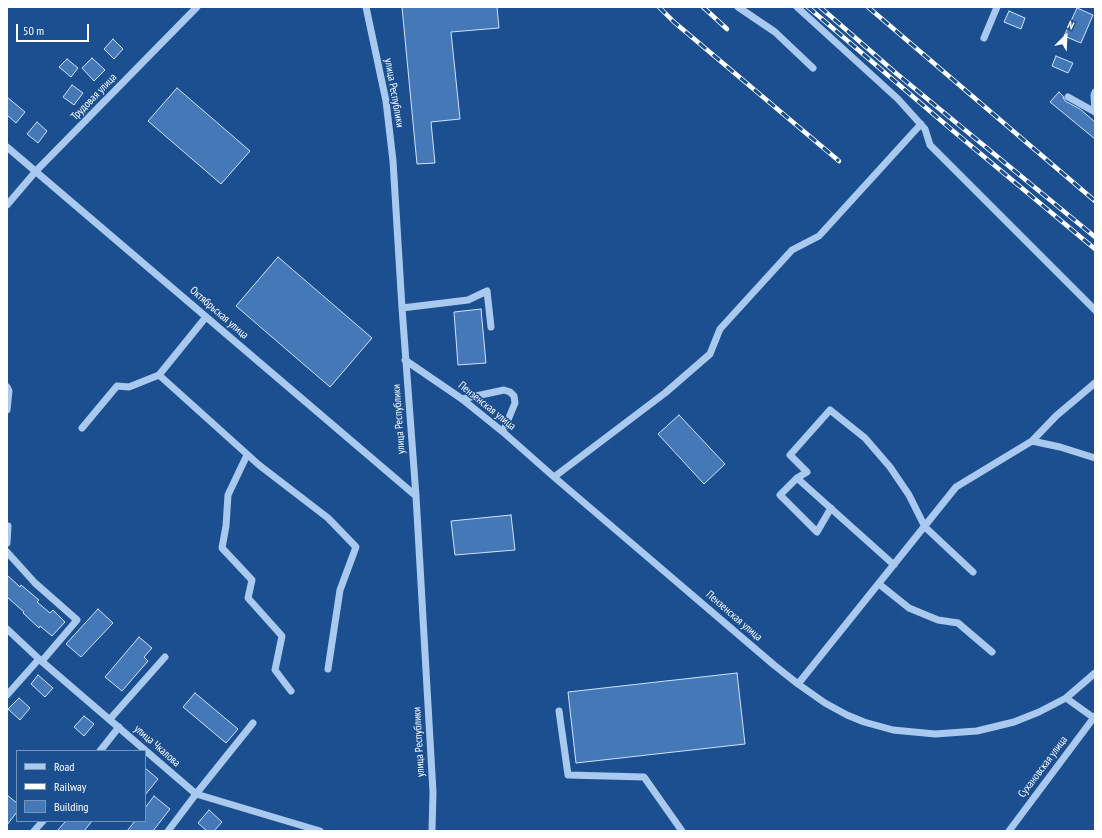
<!DOCTYPE html>
<html>
<head>
<meta charset="utf-8">
<style>
	body { margin:0 }
	#map { position:relative; width:1102px; height:838px; overflow:hidden; background:#1b4f8f; font-family:"PT Sans Narrow",sans-serif }
	canvas { display:block }
	.frame { position:absolute; inset:0; border:8px solid #fff; pointer-events:none }
	.legend { position:absolute; left:16px; top:750px; width:130px; height:72px; box-sizing:border-box; background:#1b4f8f; border:1px solid #7695bc; margin:0; padding:5px 7px; list-style:none; font-size:12px; color:#fff }
	.legend li { display:flex; align-items:center; gap:8px; height:20px }
	.legend b { width:20px; border:1px solid #7695bc }
	.north { position:absolute; left:1046px; top:16px; width:40px; height:40px; -webkit-text-stroke:3px #1b4f8f; paint-order:stroke; rotate:24deg; font-size:11px; font-weight:700; line-height:16px; text-align:center; color:#fff }
	.north::after { content:''; display:block; margin:auto; width:14px; height:18px; background:#fff; clip-path:polygon(50% 0,100% 100%,50% 72%,0 100%) }
	.scale { position:absolute; left:16px; top:24px; width:73px; height:18px; box-sizing:border-box; border:2px solid #fff; border-top:0; padding-left:5px; font-size:12px; line-height:14px; white-space:nowrap; color:#fff; -webkit-text-stroke:3px #1b4f8f; paint-order:stroke }
</style>
</head>
<body>
<div id="map">
<canvas width="1102" height="838"></canvas>
<div class="frame"></div>
<ul class="legend">
<li><b style="height:5px;background:#a9c9ee"></b>Road</li>
<li><b style="height:5px;background:#fff"></b>Railway</li>
<li><b style="height:11px;background:#4478b7"></b>Building</li>
</ul>
<div class="north">N</div>
<div class="scale">50 m</div>
</div>
<script>
const ctx = document.querySelector('canvas').getContext('2d');
ctx.lineJoin = 'round';
function fillPath(path, color) { ctx.fillStyle = color; ctx.fill(path, 'evenodd'); }
const shape = rows => new Path2D(rows.map(r => 'M' + r).join(''));
function strokePath(path, color, width, dash) { ctx.strokeStyle = color; ctx.lineWidth = width; ctx.lineCap = dash ? 'butt' : 'round'; ctx.setLineDash(dash || []); ctx.stroke(path); }
function write(font, color, halo, rows, align = 'center') {
  ctx.font = font + ' "PT Sans Narrow",sans-serif'; ctx.lineWidth = 3; ctx.setLineDash([]); ctx.textBaseline = 'middle'; ctx.strokeStyle = halo; ctx.fillStyle = color; for (const [text, x, y, turn = 0] of rows) {
    ctx.save(); ctx.translate(x, y); ctx.rotate((+turn || 0) * Math.PI / 180); ctx.textAlign = isNaN(turn) ? turn : align; if (halo) ctx.strokeText(text, 0, 0); ctx.fillText(text, 0, 0); ctx.restore();
  }
}
const building = shape([
	[402,7,497,7,499,28,451,32,460,119,431,122,435,163,417,164,402,7],
	[1077,8,1093,15,1081,43,1064,36,1077,8],
	[1009,11,1025,18,1021,29,1004,22,1009,11],
	[113,39,123,49,114,59,104,49,113,39],
	[1056,56,1073,63,1068,73,1052,66,1056,56],
	[92,58,105,70,94,81,82,68,92,58],
	[67,59,78,68,71,77,59,67,67,59],
	[72,85,83,93,74,105,63,97,72,85],
	[177,88,250,151,221,184,148,121,177,88],
	[1059,92,1063,96,1064,99,1065,101,1080,109,1095,122,1095,139,1050,102,1059,92],
	[7,97,25,112,16,123,7,115,7,97],
	[37,122,47,131,38,143,27,134,37,122],
	[278,257,372,338,330,387,236,306,278,257],
	[481,309,486,363,458,365,454,312,481,309],
	[679,415,725,464,704,484,658,434,679,415],
	[511,515,515,550,455,555,451,521,511,515],
	[7,575,20,587,21,585,39,600,37,602,50,613,53,610,65,622,52,636,40,626,39,628,23,613,24,612,7,597,7,575],
	[98,609,113,623,81,657,66,644,98,609],
	[139,637,152,648,144,657,148,661,122,691,105,677,139,637],
	[737,673,745,744,576,763,568,692,737,673],
	[38,675,53,688,45,697,31,684,38,675],
	[195,693,238,729,226,743,183,707,195,693],
	[19,698,30,708,20,720,8,709,19,698],
	[84,716,94,724,84,736,74,727,84,716],
	[145,768,158,779,145,795,145,768],
	[7,795,17,803,17,812,7,825,7,795],
	[154,796,170,809,153,831,127,831,135,821,145,821,145,808,154,796],
	[209,810,222,822,214,831,207,831,198,823,209,810],
	[66,821,92,821,84,831,57,831,66,821]
]);
const minor = shape([
	[366,7,386,101,393,161,402,308,416,496,433,792,432,831],
	[738,7,775,32,813,68],
	[797,7,898,99,925,129,930,145,1095,310],
	[984,38,997,7],
	[1068,97,1095,112],
	[1095,112,1094,95,1095,92],
	[7,147,416,496],
	[7,205,36,171,197,7],
	[402,308,468,300,487,291,491,327],
	[206,317,159,375,259,465,328,518,356,547,340,590,328,669],
	[405,360,462,399,503,432,554,477,774,665,798,684,825,703,847,715,864,722,893,730,935,734,977,731,1014,722,1039,712,1066,698,1095,673],
	[7,387,9,391,7,410],
	[462,399,504,390,510,392,514,396,515,403,503,432],
	[82,428,117,386,129,387,159,375],
	[1032,441,1060,447,1095,458],
	[247,455,228,495,226,526,222,548,252,580,248,598,282,636,275,670,291,691],
	[554,477,665,393,710,354,720,329,792,250,819,236,921,124],
	[797,478,807,472,790,455,830,410,865,438,890,467,909,495,925,527,973,572],
	[831,508,817,532,780,495,797,478,894,565],
	[7,543,8,526],
	[7,552,35,583,77,620,42,661],
	[879,584,909,608,938,620,958,623,992,652],
	[7,629,39,659,196,794,320,831],
	[798,684,956,487,1032,441,1056,416,1095,383],
	[7,695,39,659],
	[1066,698,1094,718],
	[559,711,568,775,644,777,682,831],
	[110,719,165,657],
	[100,751,119,727],
	[34,831,43,821],
	[168,831,196,794,253,723],
	[1009,831,1095,716]
]);
const rail = shape([
	[659,7,674,22,839,161],
	[703,7,727,29],
	[808,7,952,130,1095,249],
	[820,7,897,74,1095,237],
	[868,7,1095,201]
]);
const streetNames = [
	["улица Республики",394,93,80],
	["Трудовая улица",94,97,-46],
	["Октябрьская улица",219,313,41],
	["Пензенская улица",487,406,39],
	["улица Республики",399,419,-94],
	["Пензенская улица",734,616,41],
	["улица Республики",419,742,-93],
	["улица Чкалова",157,746,41],
	["Сухановская улица",1043,767,-53]
];
fillPath(building, '#4478b7');
strokePath(building, '#cfe3fa', 1);
strokePath(minor, '#a9c9ee', 7);
strokePath(rail, '#fff', 4.5);
strokePath(rail, '#1b4f8f', 3, [9]);
write('11px', '#fff', '#1b4f8f', streetNames);
</script>
</body>
</html>
